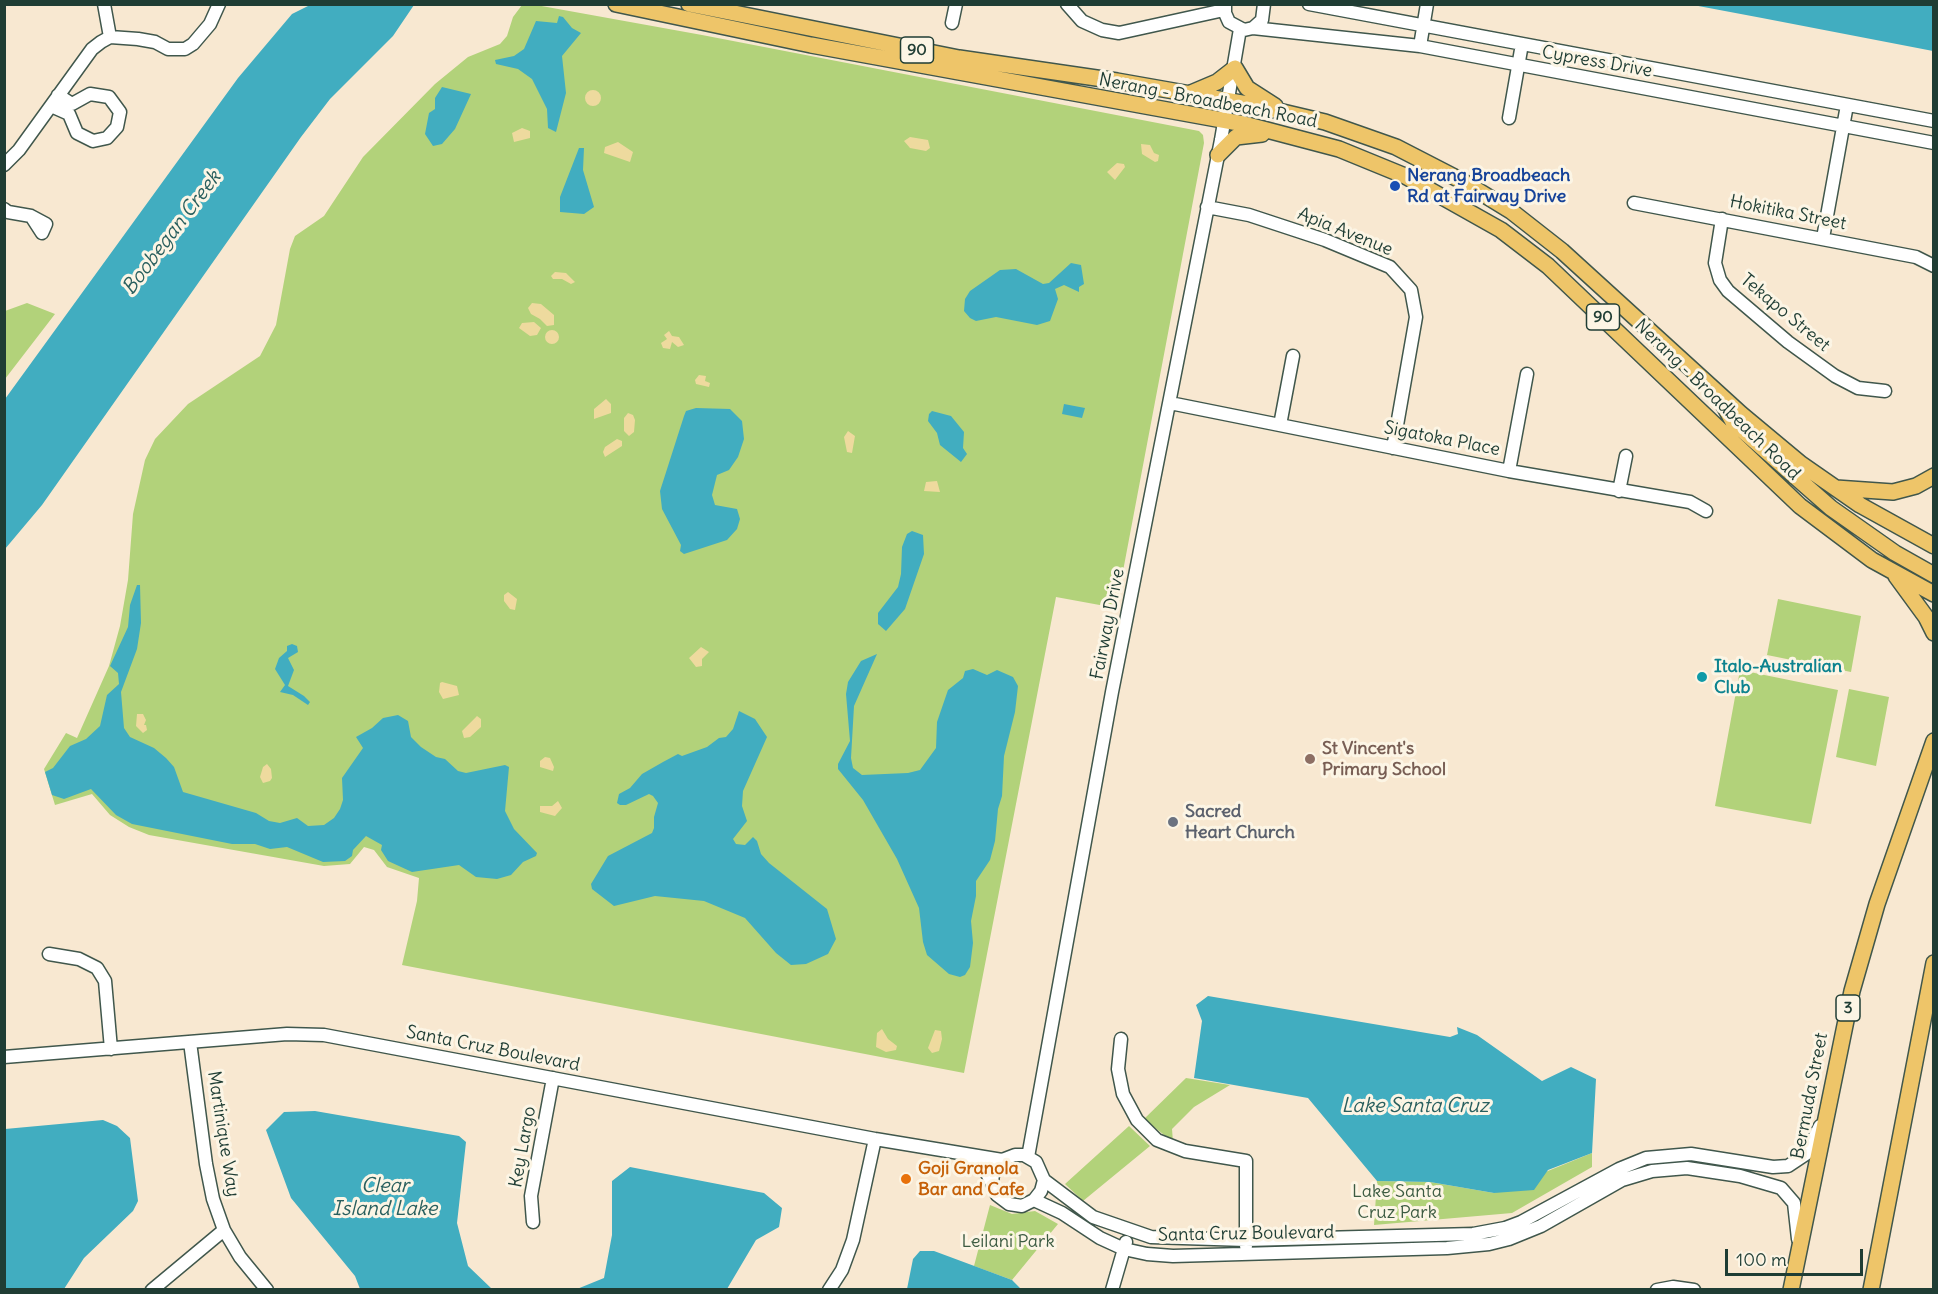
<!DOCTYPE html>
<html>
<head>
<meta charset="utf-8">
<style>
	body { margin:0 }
	#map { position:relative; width:1938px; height:1294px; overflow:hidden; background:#f8e8d1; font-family:Delius,sans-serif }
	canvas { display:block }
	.frame { position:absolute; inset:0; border:6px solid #1f3d34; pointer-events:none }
	.scale { position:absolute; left:1725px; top:1249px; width:138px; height:27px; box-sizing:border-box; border:3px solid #1f3d34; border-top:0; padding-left:8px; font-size:18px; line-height:21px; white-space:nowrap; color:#1f3d34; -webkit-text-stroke:4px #fcf5e5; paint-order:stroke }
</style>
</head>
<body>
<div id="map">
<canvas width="1938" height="1294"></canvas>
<div class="frame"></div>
<div class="scale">100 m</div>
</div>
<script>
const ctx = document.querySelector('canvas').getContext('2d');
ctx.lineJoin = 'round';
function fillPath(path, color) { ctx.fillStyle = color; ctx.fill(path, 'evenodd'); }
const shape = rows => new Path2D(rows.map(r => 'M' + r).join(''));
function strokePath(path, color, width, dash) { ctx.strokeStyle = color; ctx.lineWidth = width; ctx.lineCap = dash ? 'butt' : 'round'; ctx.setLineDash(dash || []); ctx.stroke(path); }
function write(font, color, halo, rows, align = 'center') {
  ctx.font = font + ' Delius,sans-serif'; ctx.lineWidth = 6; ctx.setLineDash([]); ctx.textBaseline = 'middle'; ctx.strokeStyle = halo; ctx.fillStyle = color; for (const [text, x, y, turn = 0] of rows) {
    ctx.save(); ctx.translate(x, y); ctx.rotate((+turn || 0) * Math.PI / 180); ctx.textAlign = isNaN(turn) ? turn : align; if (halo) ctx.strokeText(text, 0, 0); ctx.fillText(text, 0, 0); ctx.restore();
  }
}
const green = shape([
	[522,5,536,5,702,35,1199,131,1203,135,1204,143,1116,608,1056,597,964,1073,402,965,417,901,419,878,387,867,374,850,364,847,350,864,324,866,149,835,129,827,110,815,92,794,55,805,44,769,66,733,77,738,109,666,120,626,128,580,133,514,145,460,155,439,188,404,260,356,276,325,290,249,295,236,324,216,363,157,435,84,468,57,500,44,507,36,513,17],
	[27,303,55,314,5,379,5,311],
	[1778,599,1861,616,1851,672,1767,655],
	[1740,670,1838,690,1811,824,1715,806],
	[1849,689,1889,697,1876,766,1836,757],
	[1186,1078,1230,1085,1194,1107,1172,1129,1173,1142,1144,1119],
	[1129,1126,1150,1146,1083,1201,1065,1184],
	[1592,1153,1592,1167,1512,1213,1374,1225,1377,1181,1430,1182,1494,1193],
	[990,1205,1012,1214,1035,1211,1058,1224,1012,1280,974,1266]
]);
const sand = shape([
	'585 98a8 8 0 1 1 16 0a8 8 0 1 1-16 0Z',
	[522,128,530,131,530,138,514,142,512,133],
	[910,137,928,140,930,148,926,151,910,148,904,141],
	[618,142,633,152,630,162,604,153,605,147],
	[1141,144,1150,145,1154,153,1159,155,1158,161,1155,162,1142,154],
	[1117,163,1124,164,1125,167,1115,180,1107,172],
	[555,272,566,273,575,282,571,284,562,279,553,279,551,276],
	[532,303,541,304,554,315,554,325,547,326,540,319,531,314,528,308],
	[534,322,541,328,537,335,530,336,519,328,522,323],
	'545 337a7 7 0 1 1 14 0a7 7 0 1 1-14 0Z',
	[669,331,672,336,679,337,684,345,678,347,672,342,670,349,663,348,661,343,667,339,664,335],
	[699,375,706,376,705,381,710,383,709,387,696,384,695,380],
	[606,399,611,404,611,413,594,419,594,409],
	[628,413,633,415,635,420,634,432,629,436,624,431,624,418],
	[848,431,855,436,852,453,847,452,844,437],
	[617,439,622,441,622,446,605,457,603,452,605,447],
	[937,481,940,492,924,491,926,482],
	[508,592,517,599,515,610,510,609,504,601,504,595],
	[701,647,709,652,702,659,702,666,696,667,689,658],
	[442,682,457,686,459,695,443,699,439,692,440,683],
	[137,714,143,714,146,720,144,725,146,725,147,730,143,733,136,726],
	[477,716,481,719,481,727,470,737,464,738,462,731],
	[545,757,550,758,554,767,553,771,540,767,540,761],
	[267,764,271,769,272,778,270,781,263,783,260,777,263,767],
	[558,801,562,808,555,816,540,812,540,806,552,806],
	[882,1029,888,1039,897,1046,896,1050,886,1052,876,1047,877,1033],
	[935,1030,941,1031,942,1039,939,1051,932,1053,928,1048]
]);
const water = shape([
	[312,4,414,5,393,36,330,99,301,137,42,505,5,549,5,399,238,78,292,14],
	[1693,5,1933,5,1933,51,1762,18],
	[559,16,563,17,572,28,581,33,562,56,566,93,556,132,548,128,547,109,532,79,518,69,496,64,495,60,514,56,524,49,536,21,557,23],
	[442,87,471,94,455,129,442,144,433,146,425,134,429,113,435,109,435,98],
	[579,148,584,148,583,170,594,207,584,214,560,212,560,197],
	[1071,263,1081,265,1084,284,1079,287,1079,292,1064,285,1055,289,1058,299,1050,321,1037,325,996,317,976,321,970,318,964,311,965,299,970,291,1000,270,1016,269,1043,284,1049,283],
	[1064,404,1085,408,1082,418,1062,414],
	[696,408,730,409,742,421,744,439,738,457,729,470,717,475,712,495,715,505,737,509,740,519,737,529,727,540,684,554,680,551,681,545,662,509,660,491,684,416,686,411],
	[932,411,951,416,964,432,963,448,967,454,961,462,940,445,937,433,928,421,929,414],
	[912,531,923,535,924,554,905,609,886,631,878,624,878,613,898,587,901,574,902,547,907,534],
	[137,585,140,585,141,623,137,649,121,692,124,728,130,737,154,748,166,758,174,767,183,792,256,813,269,821,280,823,297,818,308,826,324,825,334,818,340,809,343,800,342,778,363,748,356,737,372,728,383,718,398,715,408,721,411,737,421,747,436,757,445,759,458,771,466,773,505,765,509,767,505,811,514,829,537,853,536,856,523,862,511,875,497,879,476,877,459,865,412,872,388,861,381,850,382,845,366,836,353,850,352,856,345,861,323,862,287,847,270,849,255,844,232,844,132,824,116,815,91,789,64,799,52,795,45,772,53,768,70,746,86,739,100,726,107,695,119,684,118,673,110,666,128,627,130,605],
	[292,644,297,646,298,652,288,658,294,670,288,686,304,696,310,702,308,705,293,695,280,692,285,685,275,669,279,658,287,651,287,646],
	[877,654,854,706,851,758,853,768,862,775,908,773,920,770,936,748,937,722,948,690,963,678,965,671,973,669,987,675,997,670,1013,677,1018,686,1015,712,1004,756,1002,796,998,809,995,841,990,860,976,881,976,896,971,921,973,943,970,967,965,975,960,977,949,974,927,955,923,942,919,908,897,859,863,800,838,769,838,764,850,741,846,694,848,682,861,661],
	[739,711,755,719,767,737,743,791,742,806,747,821,733,839,736,844,745,845,753,837,757,841,761,854,769,863,827,909,836,939,828,954,806,964,791,965,776,953,745,918,704,901,655,896,614,906,592,889,591,884,608,856,652,833,654,828,654,817,658,803,653,796,649,794,626,805,620,805,617,803,619,794,630,788,642,774,663,762,678,754,682,756,707,747,719,738,726,737,733,729],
	[1208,996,1450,1037,1458,1034,1457,1027,1477,1035,1542,1081,1571,1067,1596,1079,1592,1153,1548,1170,1534,1190,1494,1193,1430,1182,1377,1181,1308,1098,1194,1078,1202,1021,1196,1005],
	[315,1111,459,1136,466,1142,457,1223,468,1266,492,1289,360,1289,355,1276,291,1198,266,1130,284,1112],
	[103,1120,117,1126,130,1138,138,1201,133,1211,84,1258,64,1289,5,1289,5,1129],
	[630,1167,764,1193,782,1208,779,1227,756,1240,727,1289,577,1289,604,1278,612,1235,612,1181],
	[920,1251,934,1251,1012,1280,1021,1289,907,1289,913,1259]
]);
const minor = shape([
	[104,4,110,37],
	[1067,4,1082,21,1102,30,1119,33,1224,10],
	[1225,4,1225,13,1229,22,1244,30,1253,28,1262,20,1264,4],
	[1309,4,1934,121],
	[952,23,956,4],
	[1253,28,1420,46,1934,143],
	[1420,46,1427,4],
	[51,106,69,114,77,133,93,141,107,138,117,127,120,112,109,97,90,94,72,104,58,95],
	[1509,118,1522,44],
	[4,165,19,150,92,49,101,42,110,37,138,39,155,42,168,49,185,49,193,44,210,24,219,4],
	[1634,203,1916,257,1934,266],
	[1207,207,1249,215,1325,240,1390,267,1411,290,1416,317,1393,448],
	[4,209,8,212,31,216,46,224,42,233,31,216],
	[1722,219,1715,263,1720,280,1728,291,1788,342,1835,376,1858,388,1885,391],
	[1823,238,1847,105],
	[1170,403,1509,471,1690,502,1706,511],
	[1280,425,1293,356],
	[1509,471,1527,374],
	[1619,491,1626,456],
	[49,954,79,959,97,968,105,981,111,1049],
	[1121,1039,1118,1069,1123,1094,1137,1120,1157,1140,1185,1151,1246,1161,1246,1246],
	[190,1042,206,1164,213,1199,224,1230,240,1257,267,1290],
	[4,1057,287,1034,324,1035,875,1139,1002,1160],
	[971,1157,984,1167,997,1195,1009,1204,1022,1206,1034,1200,1041,1191,1044,1180,1036,1162,1024,1155,1015,1155,1002,1160,994,1169,992,1181],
	[1028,1157,1112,692,1221,140,1240,29],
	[1044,1180,1093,1217,1151,1237,1246,1240,1473,1234,1505,1228,1521,1222,1619,1169,1646,1158,1691,1154,1773,1167,1788,1166,1806,1154,1820,1126],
	[1034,1200,1062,1213,1100,1238,1124,1249,1147,1254,1173,1256,1447,1248,1489,1244,1509,1239,1541,1226,1622,1180,1652,1171,1687,1168,1740,1176,1781,1188,1794,1203,1798,1239],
	[533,1222,531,1196,553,1078],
	[152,1290,224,1230],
	[829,1290,842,1270,853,1240,875,1139],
	[1112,1290,1126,1242],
	[1657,1290,1673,1287,1694,1290]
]);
const major = shape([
	[616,4,811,45,1244,124,1339,149,1405,176,1501,230,1548,266,1800,506,1872,560,1934,594],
	[689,4,959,58,1117,81,1253,105,1325,122,1396,147,1462,181,1511,211,1562,251,1741,414,1801,464,1860,505,1934,546],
	[1191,93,1217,82,1235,68,1247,88,1275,106],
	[1218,155,1236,137,1262,134],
	[1722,402,1733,422,1831,508,1895,553,1934,575],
	[1836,488,1893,492,1916,486,1934,476],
	[1896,576,1926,617,1934,633],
	[1791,1290,1852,991,1877,904,1934,741],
	[1871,1290,1934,963]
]);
const markers = [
	[1395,186,6,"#1a4fb4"],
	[1702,677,6,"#0f9aa8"],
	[1310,759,6,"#8d6e63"],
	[1173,822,6,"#6b7280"],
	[906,1179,6,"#e8710a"]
];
const shields = [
	[917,50,33],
	[1603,317,33],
	[1848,1008,24]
];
const shieldNames = [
	["90",917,50],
	["90",1603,317],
	["3",1848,1008]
];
const streetNames = [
	["Cypress Drive",1597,62,10],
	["Nerang - Broadbeach Road",1208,101,11],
	["Hokitika Street",1788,213,11],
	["Apia Avenue",1345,232,22],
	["Tekapo Street",1785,313,40],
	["Nerang - Broadbeach Road",1717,400,44],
	["Sigatoka Place",1442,439,11],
	["Fairway Drive",1108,624,-79],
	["Santa Cruz Boulevard",493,1049,11],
	["Bermuda Street",1810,1096,-79],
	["Martinique Way",223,1134,81],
	["Key Largo",523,1147,-80],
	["Santa Cruz Boulevard",1246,1234,-1]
];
const transitNames = [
	["Nerang Broadbeach",1407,176],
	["Rd at Fairway Drive",1407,197]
];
const cultureNames = [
	["Italo-Australian",1714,667],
	["Club",1714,688]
];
const educationNames = [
	["St Vincent's",1322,749],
	["Primary School",1322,770]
];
const worshipNames = [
	["Sacred",1185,812],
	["Heart Church",1185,833]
];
const foodNames = [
	["Goji Granola",918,1169],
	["Bar and Cafe",918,1190]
];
const parkNames = [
	["Lake Santa",1397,1192],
	["Cruz Park",1397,1213],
	["Leilani Park",1008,1242]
];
const waterNames = [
	["Boobegan Creek",172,233,-53],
	["Lake Santa Cruz",1415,1106],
	["Clear",385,1186],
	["Island Lake",385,1209]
];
fillPath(green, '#b2d27a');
fillPath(sand, '#eeda9e');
fillPath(water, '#41adc0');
strokePath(minor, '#40574c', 15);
strokePath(major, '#40574c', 18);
strokePath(minor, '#fff', 12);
strokePath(major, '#eec569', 15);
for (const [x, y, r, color] of markers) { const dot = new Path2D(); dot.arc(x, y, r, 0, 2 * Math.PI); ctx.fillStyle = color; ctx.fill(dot); strokePath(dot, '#fcf5e5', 2); }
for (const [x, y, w] of shields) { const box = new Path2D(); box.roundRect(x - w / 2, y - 13, w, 26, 4.5); ctx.fillStyle = '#fcf5e5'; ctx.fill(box); strokePath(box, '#1f3d34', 1.5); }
write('bold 16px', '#1f3d34', null, shieldNames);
write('18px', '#1f3d34', '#fcf5e5', streetNames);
write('bold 18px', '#164399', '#fcf5e5', transitNames, 'left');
write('bold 18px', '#0d838f', '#fcf5e5', cultureNames, 'left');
write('bold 18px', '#785e54', '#fcf5e5', educationNames, 'left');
write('bold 18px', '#5b616d', '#fcf5e5', worshipNames, 'left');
write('bold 18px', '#c56008', '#fcf5e5', foodNames, 'left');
write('18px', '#3c5b42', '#fcf5e5', parkNames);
write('italic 20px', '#295f5e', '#fcf5e5', waterNames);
</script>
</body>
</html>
